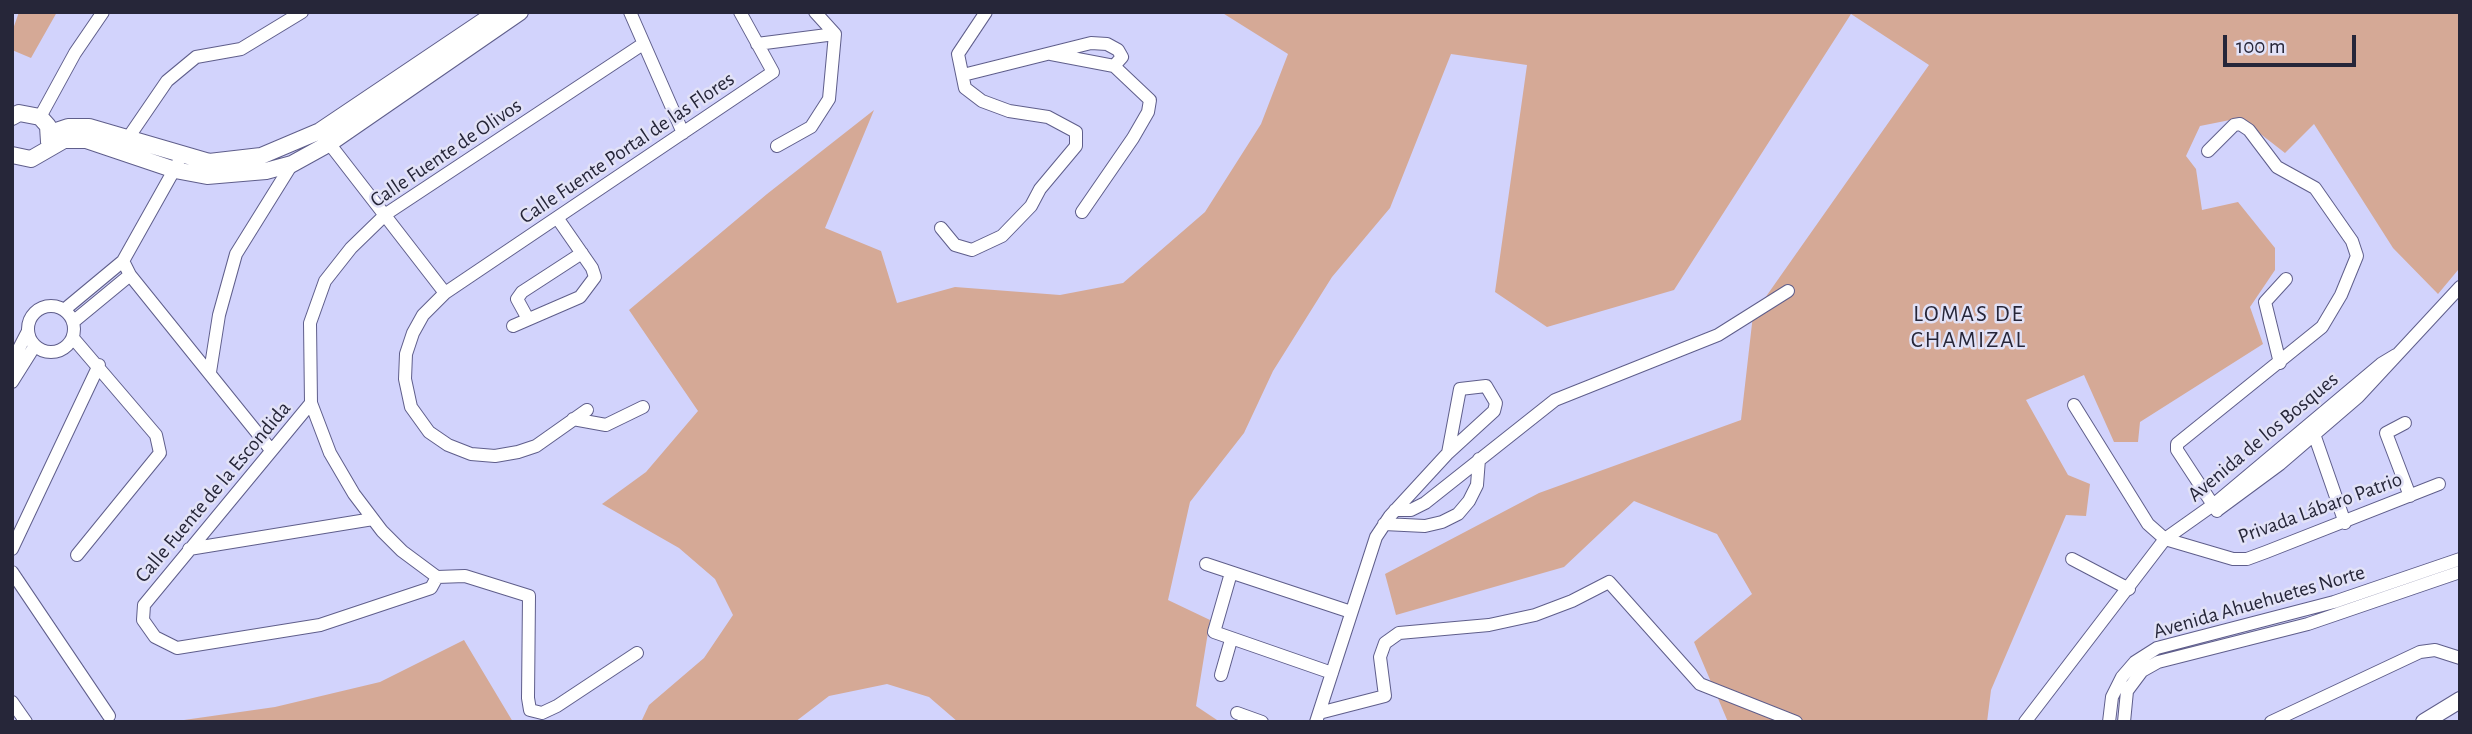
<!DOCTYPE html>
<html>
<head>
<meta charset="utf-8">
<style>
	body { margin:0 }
	#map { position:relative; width:2472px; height:734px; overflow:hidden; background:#d2d3fc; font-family:"Alegreya Sans",sans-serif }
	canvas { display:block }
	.frame { position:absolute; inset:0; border:14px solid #262639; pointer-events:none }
	.scale { position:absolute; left:2223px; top:35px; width:133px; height:32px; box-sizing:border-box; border:4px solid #262639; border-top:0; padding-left:9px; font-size:21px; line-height:24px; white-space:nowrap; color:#262639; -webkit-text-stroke:5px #e2e2f7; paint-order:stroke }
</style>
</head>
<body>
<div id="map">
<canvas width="2472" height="734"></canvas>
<div class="frame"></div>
<div class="scale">100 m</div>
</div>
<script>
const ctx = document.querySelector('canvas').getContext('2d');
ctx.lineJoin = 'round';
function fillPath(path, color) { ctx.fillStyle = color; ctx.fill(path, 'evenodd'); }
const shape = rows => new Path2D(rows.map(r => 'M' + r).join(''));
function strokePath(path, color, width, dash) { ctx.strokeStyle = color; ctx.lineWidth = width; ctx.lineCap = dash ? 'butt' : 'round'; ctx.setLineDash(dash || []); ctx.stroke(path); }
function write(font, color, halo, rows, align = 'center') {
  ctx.font = font + ' "Alegreya Sans",sans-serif'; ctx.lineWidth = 5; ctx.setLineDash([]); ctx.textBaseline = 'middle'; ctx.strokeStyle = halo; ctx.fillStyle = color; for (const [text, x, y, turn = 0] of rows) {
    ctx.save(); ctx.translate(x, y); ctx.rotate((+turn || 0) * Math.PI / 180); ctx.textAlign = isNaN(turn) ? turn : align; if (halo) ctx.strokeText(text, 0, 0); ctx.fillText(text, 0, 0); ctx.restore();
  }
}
const green = shape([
	[19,12,57,12,31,58,12,50,12,32],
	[1221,12,2460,12,2458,270,2438,294,2393,248,2314,124,2285,153,2240,118,2200,126,2186,156,2196,169,2202,210,2238,202,2275,248,2275,270,2250,307,2263,344,2140,422,2138,442,2114,442,2084,375,2026,400,2068,475,2090,484,2086,516,2066,515,1991,690,1987,722,1728,722,1694,642,1752,594,1717,534,1634,501,1564,567,1396,615,1385,574,1539,493,1741,420,1753,315,1929,65,1851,14,1674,290,1547,327,1495,292,1527,65,1451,54,1390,208,1332,277,1273,371,1244,433,1190,502,1168,600,1210,620,1196,706,1220,722,958,722,929,697,887,684,829,696,795,722,641,722,649,705,704,658,733,615,715,579,679,548,602,504,646,472,698,411,629,310,767,194,874,110,825,228,881,251,897,303,955,287,1060,295,1123,283,1205,212,1261,124,1288,54],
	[464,640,513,722,170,722,275,707,380,682]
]);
const minor = shape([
	[630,12,683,133],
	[757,44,835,34],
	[1051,54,1114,66,1150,100,1148,112,1133,138,1082,212],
	[963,75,1091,43,1107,44,1118,50,1122,57,1114,66],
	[40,117,75,53,103,12],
	[128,138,167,81,196,57,241,49,302,12],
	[325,138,445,293],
	[777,146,811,127,829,99,835,34,815,12],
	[2208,151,2234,125,2240,124,2249,130,2277,167,2315,188,2352,241,2357,256,2341,295,2322,327,2177,444,2177,450,2217,511],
	[178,163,123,261,130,275,271,450],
	[941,228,955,245,972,250,1002,236,1031,206,1040,189,1076,146,1076,132,1048,117,1009,111,982,101,965,88,958,54,986,12],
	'28 329a23 23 0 1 1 46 0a23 23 0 1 1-46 0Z',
	[64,310,123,261],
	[528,319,517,299,522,292,582,253],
	[73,322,130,275],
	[513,326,580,297,595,277,592,268,558,219],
	[73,338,156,435,160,453,77,555],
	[12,362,27,333],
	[2280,363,2265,302,2286,279],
	[210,372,219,315,236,254,292,164],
	[12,382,34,347],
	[311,403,144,605,143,620,155,637,177,648,320,625,431,588,437,577],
	[2074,405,2148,524,2165,539,2233,559,2247,559,2266,552,2439,484],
	[587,410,536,446,518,452,495,456,471,454,448,445,429,432,411,407,405,379,406,354,413,333,423,315,445,293,773,72,740,12],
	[573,419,606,425,643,407],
	[2405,423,2386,433,2410,496],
	[2314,434,2345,523],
	[2219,509,2280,464,2358,397,2460,287],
	[1395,510,1411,510,1425,503,1555,400,1718,335,1788,291],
	[1384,524,1425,526,1442,522,1458,514,1469,501,1477,485,1479,459],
	[12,549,99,365],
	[189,549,373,519],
	[2072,559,2129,589],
	[1206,564,1351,612],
	[12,572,109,716],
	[1231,573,1214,632,1332,673],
	[437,577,402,551,382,531,354,494,330,453,311,403,310,323,325,281,351,248,386,214,643,44],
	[437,577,465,576,529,596,528,698,530,710,542,713,557,706,637,653],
	[1221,675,1231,640],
	[12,702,26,722],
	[1237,713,1262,722],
	[1319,713,1385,696,1380,657,1385,643,1399,633,1489,625,1535,615,1572,601,1609,582,1700,684,1796,722],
	[1316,722,1376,537,1390,516,1448,453,1494,411,1496,403,1486,386,1460,389,1448,453],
	[2025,722,2165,539,2213,505,2381,364,2396,355],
	[2109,722,2112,697,2122,677,2135,662,2157,648,2334,602,2460,559],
	[2124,722,2127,691,2142,671,2158,662,2308,624,2460,572],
	[2271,722,2420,652,2435,650,2460,658]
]);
const major = shape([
	[12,117,19,113,40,117,48,126,49,142],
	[50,133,68,127,89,127,209,162,261,156,320,131,497,12],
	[12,155,31,159,64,140,86,140,175,170,207,176,266,171,292,164,330,143,520,12],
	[2424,722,2460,700]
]);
const streetNames = [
	["Calle Fuente Portal de las Flores",627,148,-34],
	["Calle Fuente de Olivos",446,153,-34],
	["Avenida de los Bosques",2263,437,-40],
	["Calle Fuente de la Escondida",213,492,-50],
	["Privada Lábaro Patrio",2320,508,-20],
	["Avenida Ahuehuetes Norte",2259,602,-16]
];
const neighbourhoodNames = [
	["LOMAS DE",1969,314],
	["CHAMIZAL",1969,340]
];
fillPath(green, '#d5a996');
strokePath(minor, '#5f5e8b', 14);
strokePath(major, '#5f5e8b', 18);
strokePath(minor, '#fff', 12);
strokePath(major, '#fff', 16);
write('21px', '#262639', '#e2e2f7', streetNames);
ctx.letterSpacing = '2px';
write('23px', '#262639', '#e2e2f7', neighbourhoodNames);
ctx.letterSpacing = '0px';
</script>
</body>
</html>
